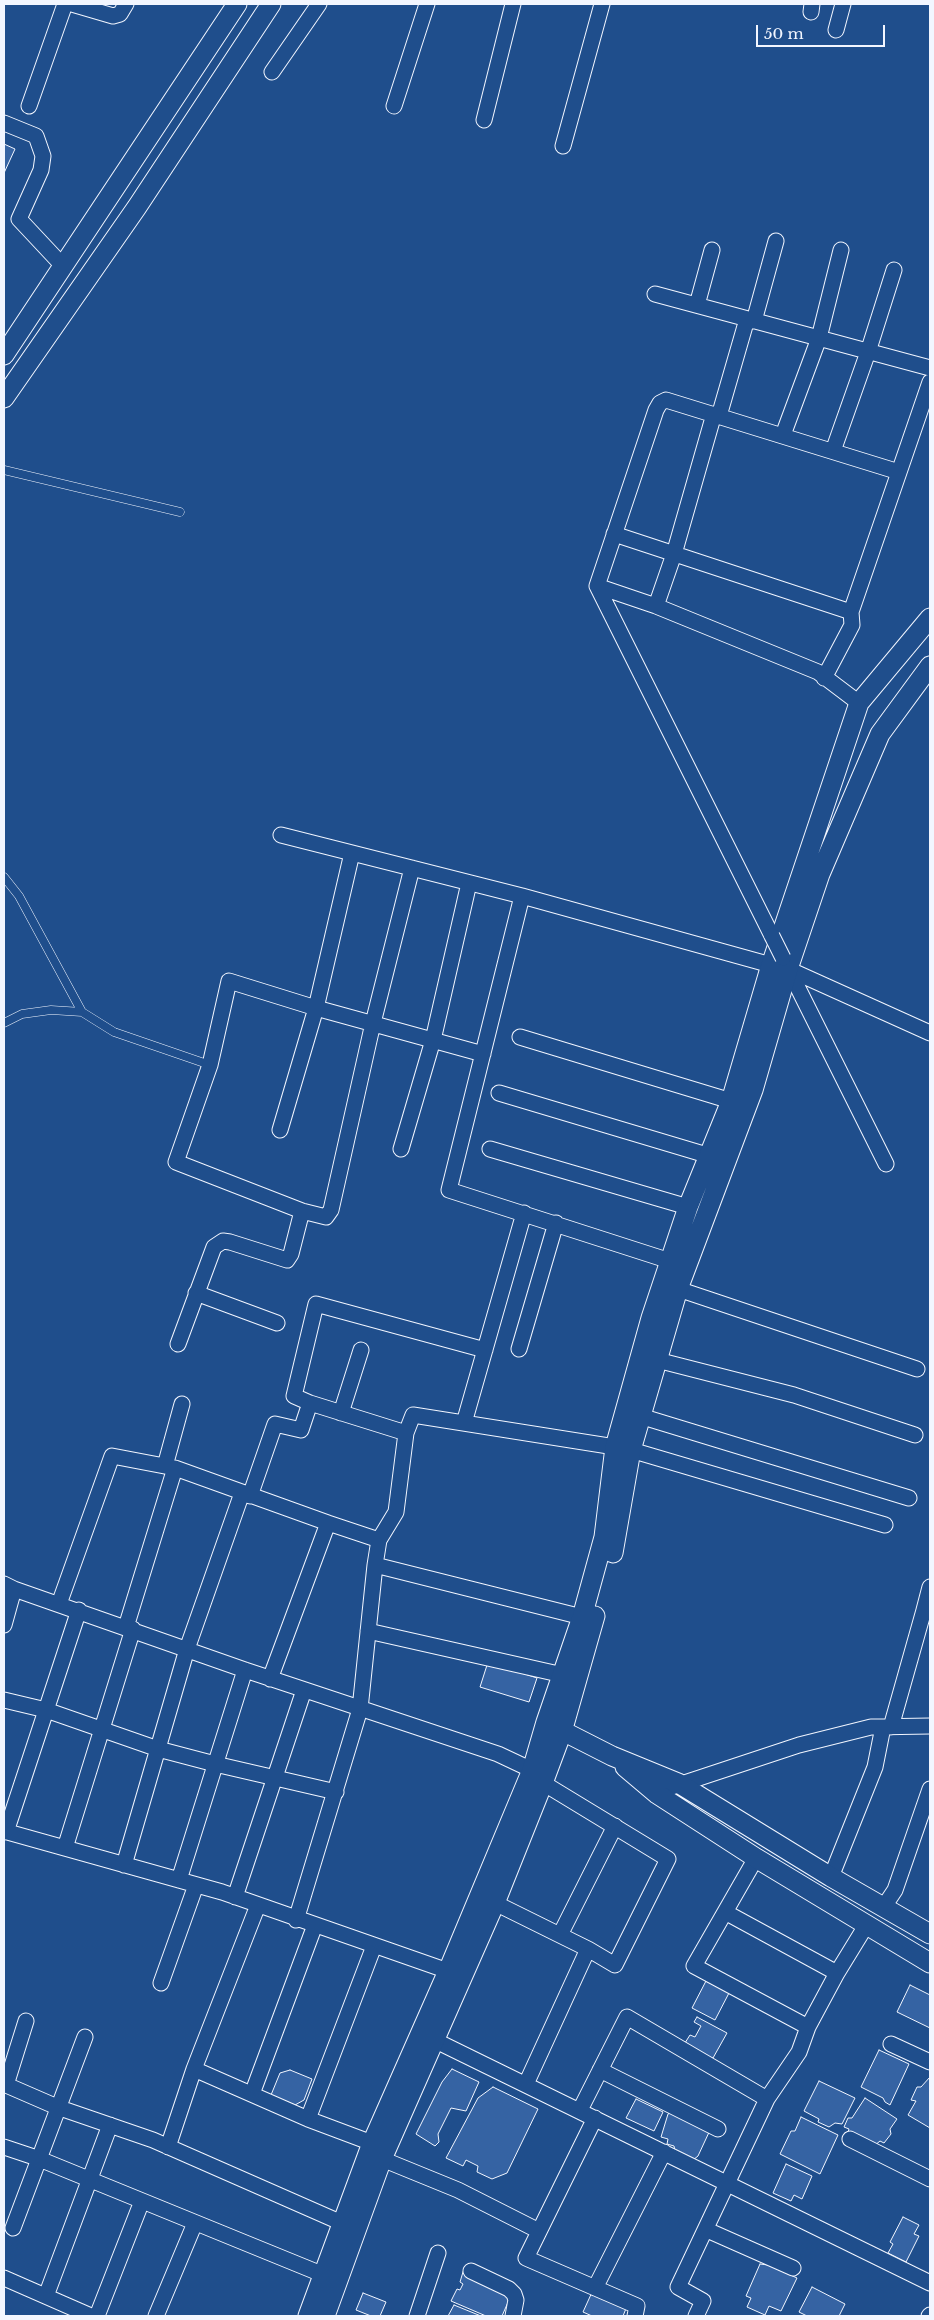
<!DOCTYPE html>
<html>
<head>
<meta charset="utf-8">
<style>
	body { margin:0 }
	#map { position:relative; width:934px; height:2320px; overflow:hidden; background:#1f4e8c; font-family:"Libre Baskerville",serif }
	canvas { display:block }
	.frame { position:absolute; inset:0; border:5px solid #f2f6ff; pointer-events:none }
	.scale { position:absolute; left:756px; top:25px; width:129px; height:22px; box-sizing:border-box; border:2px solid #f2f6ff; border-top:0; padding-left:6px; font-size:15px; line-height:18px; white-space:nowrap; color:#f2f6ff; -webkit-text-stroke:4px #1f4e8c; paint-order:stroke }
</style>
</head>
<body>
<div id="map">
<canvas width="934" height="2320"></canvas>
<div class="frame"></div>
<div class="scale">50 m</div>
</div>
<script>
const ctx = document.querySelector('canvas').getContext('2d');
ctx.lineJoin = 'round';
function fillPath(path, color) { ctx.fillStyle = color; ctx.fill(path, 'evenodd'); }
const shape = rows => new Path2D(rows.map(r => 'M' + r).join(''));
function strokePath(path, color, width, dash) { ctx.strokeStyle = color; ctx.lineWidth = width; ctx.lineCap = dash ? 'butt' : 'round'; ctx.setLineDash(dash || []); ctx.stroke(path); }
const building = shape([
	[4,144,15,149,4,173,4,144],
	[488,1662,537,1678,529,1702,480,1687,488,1662],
	[706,1981,729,1993,715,2020,692,2008,706,1981],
	[910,1985,930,1995,930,2028,897,2012,910,1985],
	[697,2017,727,2033,713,2058,704,2057,683,2046,690,2035,695,2037,701,2026,694,2022,697,2017],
	[879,2050,909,2064,890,2105,885,2102,883,2098,861,2087,879,2050],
	[452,2069,479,2082,466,2111,451,2108,438,2134,439,2142,435,2146,416,2134,442,2082,452,2069],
	[290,2070,312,2079,304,2100,295,2105,271,2095,280,2073,290,2070],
	[930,2077,930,2128,908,2115,916,2101,911,2100,917,2087,921,2087,930,2077],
	[819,2081,855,2098,842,2124,835,2123,829,2127,818,2122,819,2119,804,2111,819,2081],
	[493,2087,538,2109,507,2173,492,2179,477,2172,478,2166,466,2160,463,2166,446,2158,478,2098,493,2087],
	[865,2098,897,2119,890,2129,891,2134,884,2143,880,2141,874,2146,847,2135,849,2129,844,2127,848,2118,852,2118,865,2098],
	[636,2099,663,2112,654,2131,626,2118,636,2099],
	[673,2111,711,2128,698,2156,693,2160,675,2151,674,2146,667,2144,668,2139,661,2137,668,2114,673,2111],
	[801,2117,838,2135,820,2174,780,2154,791,2131,795,2131,801,2117],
	[786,2164,812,2176,802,2199,794,2195,791,2201,773,2193,786,2164],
	[903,2217,919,2225,914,2234,919,2236,906,2262,888,2253,893,2244,890,2242,903,2217],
	[760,2264,768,2265,797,2278,781,2311,769,2306,765,2315,747,2307,751,2298,746,2296,760,2264],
	[463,2272,512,2293,502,2316,486,2316,451,2301,457,2289,460,2290,463,2284,460,2282,463,2272],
	[812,2287,845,2304,839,2316,807,2316,799,2312,812,2287],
	[593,2290,627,2306,623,2316,592,2316,583,2312,593,2290],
	[363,2293,386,2302,380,2316,371,2316,356,2310,363,2293],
	[454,2305,481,2316,448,2316,454,2305]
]);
const service = shape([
	[4,470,180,512],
	[4,877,19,896,82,1012,114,1032,210,1065],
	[4,1023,22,1014,51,1010,82,1012]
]);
const minor = shape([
	[72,4,113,16,120,14,126,4],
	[811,12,812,4],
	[836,30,843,4],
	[272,72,319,4],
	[29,106,65,4],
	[394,106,427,4],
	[484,120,513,4],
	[4,123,36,136,43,156,41,170,19,219,63,266],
	[563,146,602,4],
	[655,294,930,368],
	[697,305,712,250],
	[754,321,776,241],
	[719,416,747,319],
	[783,435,819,338,841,250],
	[833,451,868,352,894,270],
	[614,534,851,612,852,625,824,678],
	[597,586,656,410,660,403,666,400,899,472],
	[656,606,674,554,714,414],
	[851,612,930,382],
	[281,835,522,896,771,965],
	[352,853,316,1008,483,1054],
	[522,896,449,1190,670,1261],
	[772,936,597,586,656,606,818,672,859,703],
	[786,964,886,1164],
	[788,969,930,1033],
	[520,1037,731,1101],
	[499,1093,710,1156],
	[280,1130,316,1008,229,981,210,1065,176,1162,302,1211,326,1217,331,1210,373,1023,412,868],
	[401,1149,433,1040,469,883],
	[490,1149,688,1207],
	[678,1289,917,1369],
	[196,1293,277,1323],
	[178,1344,214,1247,223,1241,230,1242,287,1260,291,1254,302,1211],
	[519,1349,556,1223],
	[657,1360,794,1395,915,1435],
	[310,1403,294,1396,316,1304,485,1350],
	[341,1413,361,1350],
	[640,1416,909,1498],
	[464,1423,524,1213],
	[631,1450,885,1525],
	[165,1466,182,1404],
	[250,1496,275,1424,301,1430,310,1403,406,1433,413,1415,615,1447],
	[328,1523,379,1540,375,1565,582,1617],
	[379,1540,396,1512,406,1433],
	[4,1584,14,1589,4,1625],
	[14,1589,245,1670,498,1754,532,1770],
	[59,1604,112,1456,175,1468],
	[924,1610,930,1587],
	[126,1627,175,1468,328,1523,270,1679],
	[368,1631,563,1675],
	[4,1700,46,1710,158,1749,215,1764,336,1792],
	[891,1727,924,1610,930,1612],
	[543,1783,668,1859,615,1965,588,1949],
	[672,1787,799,1745,871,1727,930,1726],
	[4,1831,222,1892,448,1971],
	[6,1832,79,1610],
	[65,1848,133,1629],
	[756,1858,694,1966,808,2027],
	[124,1865,187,1649,242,1493],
	[831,1877,875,1767,883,1727],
	[179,1880,245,1670],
	[235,1897,304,1690],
	[495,1903,588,1949,526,2084],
	[258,1905,194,2069,308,2119,372,2143],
	[883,1908,895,1890,930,1789],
	[725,1912,837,1973],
	[296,1920,360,1709,375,1565],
	[560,1935,615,1826],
	[161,1983,196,1885],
	[426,2036,930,2283],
	[891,2044,930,2062],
	[600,2070,718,2129],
	[4,2084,57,2107,153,2140,342,2223],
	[6,2085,26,2021],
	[252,2094,315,1925],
	[580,2110,627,2017,767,2099],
	[595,2118,526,2258,637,2306,635,2316],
	[308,2119,374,1946],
	[850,2139,930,2179],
	[4,2147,37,2158,324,2275],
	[168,2147,194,2069],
	[382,2159,458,2190,539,2231],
	[13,2228,85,2037],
	[707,2230,793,2268],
	[471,2271,509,2289,514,2294,516,2300,513,2316],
	[4,2278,91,2316],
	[595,2288,664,2152],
	[46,2296,110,2125],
	[97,2316,142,2201],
	[156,2316,195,2223],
	[417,2316,438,2253],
	[696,2316,703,2301,678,2287,767,2099,799,2052,808,2027,837,1973,867,1924],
	[929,2316,930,2315]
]);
const tertiary = shape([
	[4,355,237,4],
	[4,398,137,207,271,4],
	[613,1553,631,1450,678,1289,753,1090,788,969,820,874,880,734,930,666],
	[553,1726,612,1756,678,1783,831,1877,930,1934],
	[625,1767,657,1794,756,1858,930,1963],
	[308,2316,372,2143,448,1971,532,1770,546,1722,582,1617,604,1537,615,1447,651,1318,688,1207,731,1101,771,965,859,703,930,618],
	[325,2316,382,2159,495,1903,543,1783,562,1732,595,1616]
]);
const minorBridge = shape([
	[772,936,783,958]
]);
fillPath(building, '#3563a3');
strokePath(building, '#f2f6ff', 1);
strokePath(service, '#f2f6ff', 9);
strokePath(minor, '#f2f6ff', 17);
strokePath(tertiary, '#f2f6ff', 21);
strokePath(service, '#1f4e8c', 8);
strokePath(minor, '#1f4e8c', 15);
strokePath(tertiary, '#1f4e8c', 19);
strokePath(minorBridge, '#f2f6ff', 17, []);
strokePath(minorBridge, '#1f4e8c', 15);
</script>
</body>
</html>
